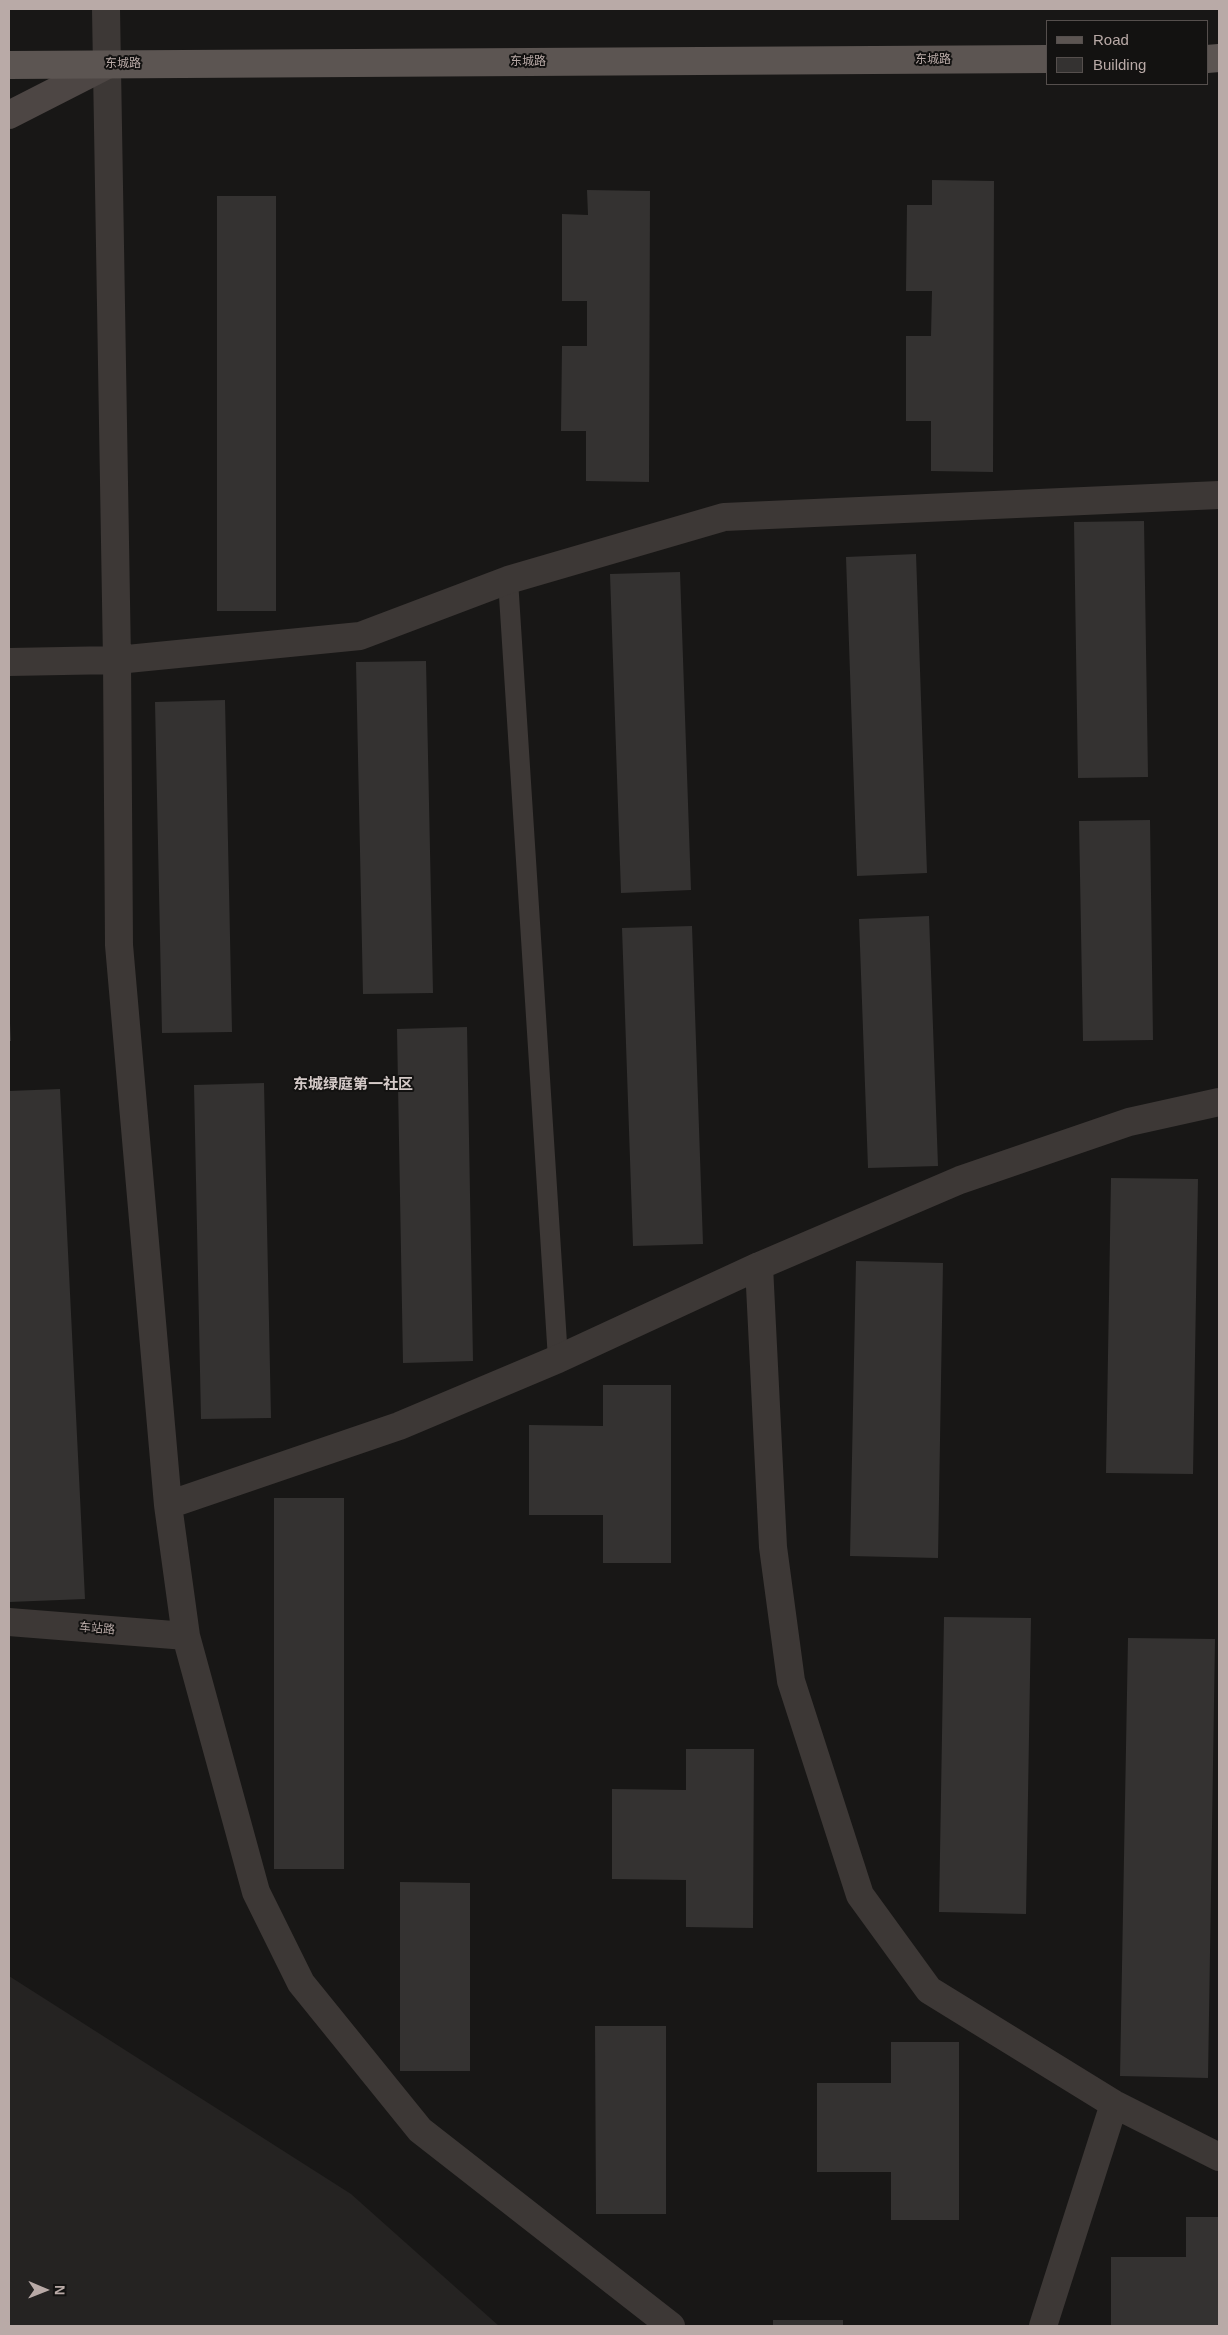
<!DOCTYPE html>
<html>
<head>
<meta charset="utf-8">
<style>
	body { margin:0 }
	#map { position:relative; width:1228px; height:2335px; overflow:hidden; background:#181716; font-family:Arial,sans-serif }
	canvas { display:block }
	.frame { position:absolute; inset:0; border:10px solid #b9aaa7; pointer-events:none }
	.legend { position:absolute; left:1046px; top:20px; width:162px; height:65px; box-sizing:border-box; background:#131211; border:1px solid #554f4d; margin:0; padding:6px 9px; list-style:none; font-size:15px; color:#b9aaa7 }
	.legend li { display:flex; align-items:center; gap:10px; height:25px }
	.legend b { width:25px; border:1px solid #554f4d }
	.north { position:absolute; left:20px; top:2265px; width:50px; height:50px; -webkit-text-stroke:4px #131211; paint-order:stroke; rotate:91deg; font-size:14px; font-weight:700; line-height:20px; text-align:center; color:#b9aaa7 }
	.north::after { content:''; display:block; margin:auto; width:18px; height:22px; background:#b9aaa7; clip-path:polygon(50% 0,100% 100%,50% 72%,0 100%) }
</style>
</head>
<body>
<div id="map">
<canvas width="1228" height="2335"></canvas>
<div class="frame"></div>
<ul class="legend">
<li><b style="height:6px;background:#5c5552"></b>Road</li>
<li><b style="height:14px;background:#343231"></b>Building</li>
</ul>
<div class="north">N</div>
</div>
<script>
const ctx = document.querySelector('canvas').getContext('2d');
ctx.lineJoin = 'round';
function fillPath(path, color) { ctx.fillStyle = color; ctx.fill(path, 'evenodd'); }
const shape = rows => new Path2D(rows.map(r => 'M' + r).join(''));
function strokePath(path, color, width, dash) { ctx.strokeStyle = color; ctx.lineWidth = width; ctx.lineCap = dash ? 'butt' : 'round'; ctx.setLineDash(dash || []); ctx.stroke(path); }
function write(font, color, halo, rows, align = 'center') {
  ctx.font = font + ' Arial,"Noto Sans SC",sans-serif'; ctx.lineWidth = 4; ctx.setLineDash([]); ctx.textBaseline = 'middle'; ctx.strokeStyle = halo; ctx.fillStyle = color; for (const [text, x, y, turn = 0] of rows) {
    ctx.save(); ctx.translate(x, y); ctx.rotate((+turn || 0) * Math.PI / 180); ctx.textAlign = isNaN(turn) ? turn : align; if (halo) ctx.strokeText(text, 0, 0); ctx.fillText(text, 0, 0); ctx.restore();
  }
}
const built = shape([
	[9,1976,351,2194,499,2326,9,2326]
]);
const building = shape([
	[932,180,994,181,993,472,931,471,931,421,906,421,906,336,931,336,932,291,906,291,907,205,932,205],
	[587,190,650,191,649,482,586,481,586,431,561,431,562,346,587,346,587,301,562,301,562,214,588,215],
	[217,196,276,196,276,611,217,611],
	[1144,521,1148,777,1078,778,1074,522],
	[916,554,927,873,857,876,846,557],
	[680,572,691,890,621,893,610,574],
	[426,661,433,993,363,994,356,662],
	[225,700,232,1032,162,1033,155,702],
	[1150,820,1153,1040,1083,1041,1079,821],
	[929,916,938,1166,868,1168,859,919],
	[692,926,703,1244,633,1246,622,928],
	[9,1023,10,1023,11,1041,9,1041],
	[467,1027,473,1361,403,1363,397,1029],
	[264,1083,271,1418,201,1419,194,1085],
	[60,1089,85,1599,9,1602,9,1091],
	[1111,1178,1198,1179,1193,1474,1106,1473],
	[856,1261,943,1263,938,1558,850,1556],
	[603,1385,671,1385,671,1563,603,1563,603,1515,529,1515,529,1425,603,1426],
	[274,1498,344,1498,344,1869,274,1869],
	[944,1617,1031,1618,1026,1914,939,1912],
	[1128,1638,1215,1639,1208,2078,1120,2076],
	[686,1749,754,1749,753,1928,686,1927,686,1880,612,1879,612,1789,686,1790],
	[400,1882,470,1883,470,2071,400,2071],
	[595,2026,666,2026,666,2214,596,2214],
	[891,2042,959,2042,959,2220,891,2220,891,2172,817,2172,817,2083,891,2083],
	[1186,2217,1219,2217,1219,2326,1111,2326,1111,2257,1186,2257],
	[773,2320,843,2320,843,2326,773,2326]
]);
const lane = shape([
	[508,580,558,1359]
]);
const street = shape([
	[106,9,117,660,119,945,168,1505,186,1636,256,1892,301,1983,420,2130,671,2326],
	[9,662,117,660,360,636,508,580,724,517,1219,495],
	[759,1266,773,1547,791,1681,860,1895,929,1990,1114,2104,1219,2157],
	[168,1505,399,1426,558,1359,759,1266,960,1180,1129,1122,1219,1102],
	[9,1622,186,1636],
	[1043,2326,1114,2104]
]);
const secondary = shape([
	[9,115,107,65]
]);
const primary = shape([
	[1207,59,1219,58],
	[9,65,1047,59]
]);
const streetNames = [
	["东城路",933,60],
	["东城路",528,62],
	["东城路",123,64],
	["车站路",97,1629,5]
];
const quarterNames = [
	["东城绿庭第一社区",353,1085]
];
fillPath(built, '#252322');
fillPath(building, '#343231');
strokePath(lane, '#3d3836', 20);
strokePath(street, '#3d3836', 28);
strokePath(secondary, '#4d4644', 28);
strokePath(primary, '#5c5552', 28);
write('12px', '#b9aaa7', '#131211', streetNames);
write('bold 15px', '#d4cac8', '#131211', quarterNames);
</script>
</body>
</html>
